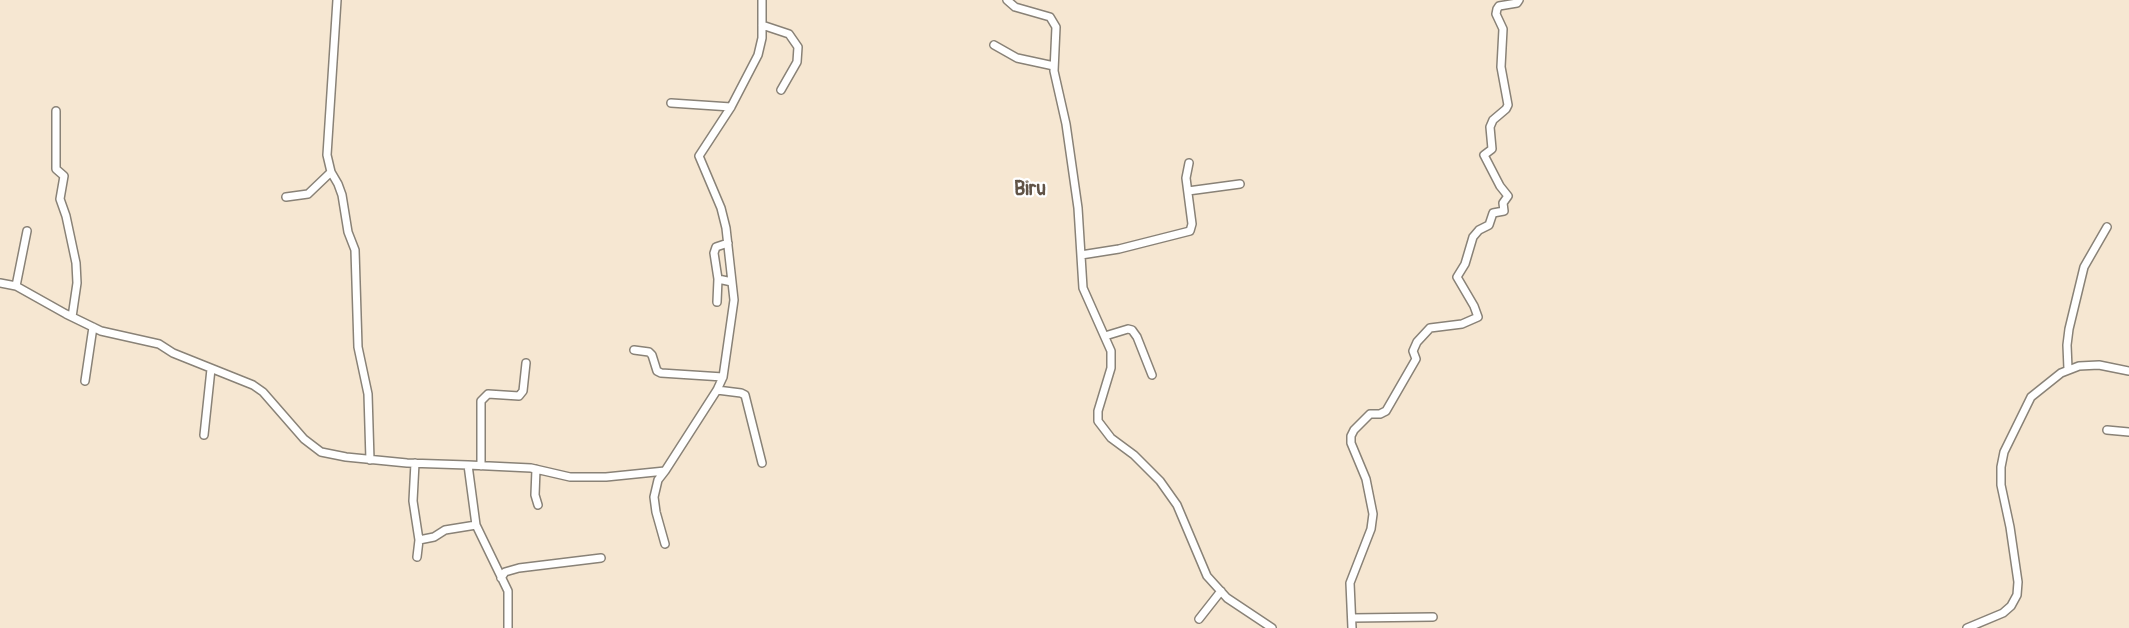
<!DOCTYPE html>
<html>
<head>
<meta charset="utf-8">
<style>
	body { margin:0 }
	canvas { display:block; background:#f6e7d2 }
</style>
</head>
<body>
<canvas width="2129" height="628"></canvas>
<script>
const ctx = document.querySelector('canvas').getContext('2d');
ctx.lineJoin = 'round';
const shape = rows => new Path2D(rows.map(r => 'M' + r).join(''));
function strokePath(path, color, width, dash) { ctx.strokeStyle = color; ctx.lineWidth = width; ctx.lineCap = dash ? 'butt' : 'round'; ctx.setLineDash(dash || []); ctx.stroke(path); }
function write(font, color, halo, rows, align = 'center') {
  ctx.font = font + ' Pangolin,sans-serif'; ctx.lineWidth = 4.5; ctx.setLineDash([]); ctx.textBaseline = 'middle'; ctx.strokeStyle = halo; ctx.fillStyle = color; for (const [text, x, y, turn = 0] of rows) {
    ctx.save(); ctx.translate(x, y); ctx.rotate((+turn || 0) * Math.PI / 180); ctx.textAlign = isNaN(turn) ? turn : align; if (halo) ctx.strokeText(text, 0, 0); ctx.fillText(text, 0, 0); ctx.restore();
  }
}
const minor = shape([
	[337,0,327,155,331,172,338,184,342,195,348,232,355,250,358,347,368,394,370,460],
	[1007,0,1015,7,1050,17,1056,27,1054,71,1066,124,1078,208,1083,288,1111,351,1111,368,1098,411,1098,421,1111,438,1134,455,1160,481,1177,505,1207,576,1227,598,1272,628],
	[762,25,789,34,798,47,797,62,781,90],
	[994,45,1017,58,1054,66],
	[671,103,731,107],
	[56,111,56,169,64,176,60,199,66,216,76,263,77,283,72,317],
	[1188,191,1240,184],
	[286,197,308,194,331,172],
	[728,243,716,247,714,253,718,279,732,282],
	[1081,255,1119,249,1190,231,1192,224,1186,178,1189,163],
	[0,283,16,286,66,314,101,331,159,344,173,353,253,385,263,392,304,439,321,452,346,457,407,463,468,465],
	[16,286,27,231],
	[717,302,718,279],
	[1105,336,1128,329,1132,330,1137,337,1152,375],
	[634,350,649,352,652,355,657,371,661,373,723,377],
	[2068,369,2067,345,2069,329,2084,267,2107,227],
	[85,381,93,327],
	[717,390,741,393,745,395,762,463],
	[2107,430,2129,432],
	[204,435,211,369],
	[415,463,413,501,419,540],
	[481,466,481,401,488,394,519,396,523,391,526,363],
	[536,469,535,495,538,505],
	[665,544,656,512,654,497,658,480,665,471],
	[417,557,419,540,434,537,445,530,476,525],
	[501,578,505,572,519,568,601,558],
	[1352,618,1433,617],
	[1199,619,1221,591],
	[508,628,508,591,476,525,468,465,531,468,570,477,606,477,665,471,717,390,723,377,734,300,726,228,721,208,699,156,731,107,758,55,762,38,762,0],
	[1352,628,1350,583,1371,529,1373,514,1366,479,1351,443,1351,436,1354,430,1370,414,1380,414,1386,411,1416,359,1413,351,1417,342,1430,328,1462,324,1478,317,1474,306,1457,277,1465,264,1473,237,1479,230,1489,225,1493,213,1504,211,1503,203,1508,196,1500,186,1484,155,1492,149,1490,127,1493,120,1506,109,1508,105,1501,67,1503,29,1496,14,1497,9,1499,6,1517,3,1519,0],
	[1967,628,2003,613,2011,606,2017,595,2018,582,2010,527,2001,485,2001,467,2004,452,2031,397,2061,373,2079,366,2099,365,2129,371]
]);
const quarterNames = [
	["Biru",1030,190]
];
strokePath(minor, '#898277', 10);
strokePath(minor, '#fff', 7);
write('bold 20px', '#605346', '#fff', quarterNames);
</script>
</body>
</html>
